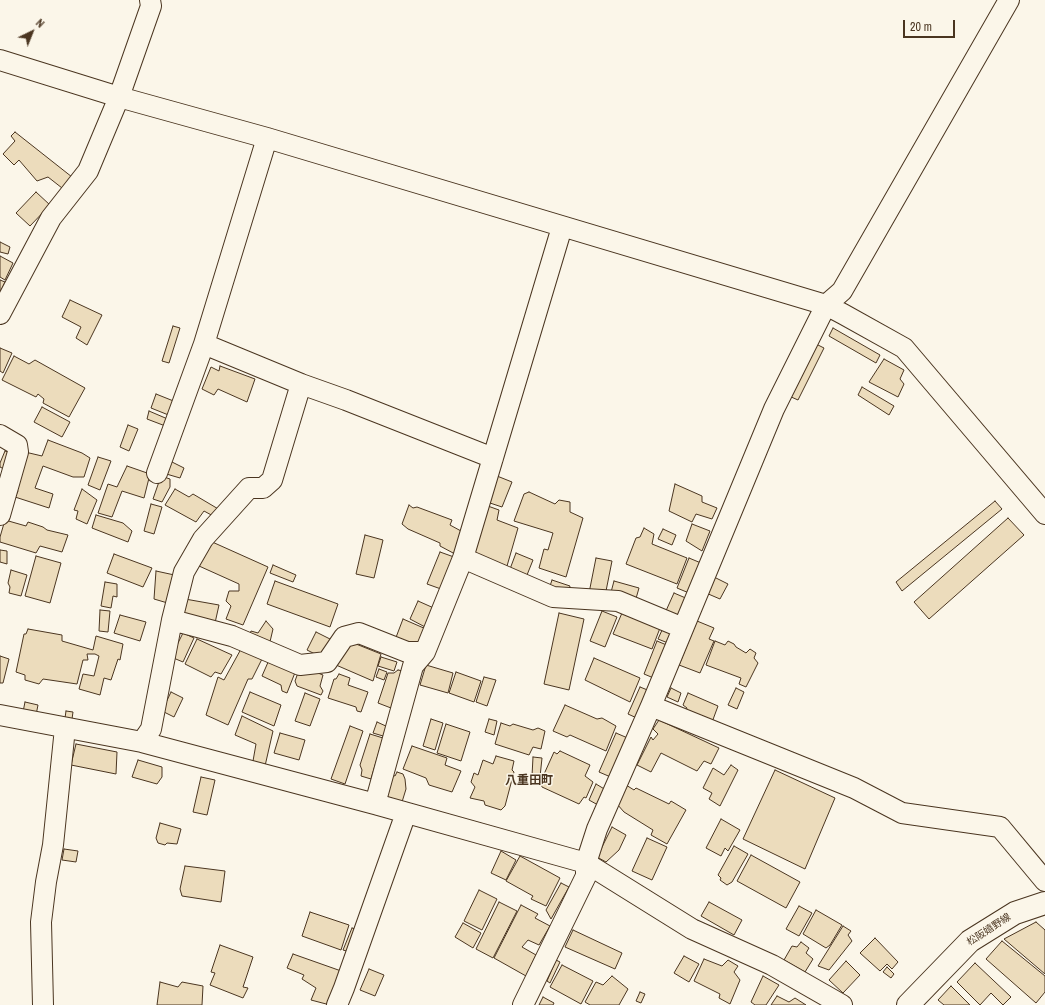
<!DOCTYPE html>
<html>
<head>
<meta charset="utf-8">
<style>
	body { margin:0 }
	#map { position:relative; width:1045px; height:1005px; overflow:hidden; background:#fbf6e9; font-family:"Archivo Narrow",sans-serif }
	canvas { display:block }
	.north { position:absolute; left:12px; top:12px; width:40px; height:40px; -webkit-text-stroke:3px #fbf6e9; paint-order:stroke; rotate:43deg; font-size:11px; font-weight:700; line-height:16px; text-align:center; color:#4a3520 }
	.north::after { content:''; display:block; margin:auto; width:14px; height:18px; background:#4a3520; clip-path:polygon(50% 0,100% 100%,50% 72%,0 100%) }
	.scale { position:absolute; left:903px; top:20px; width:52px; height:18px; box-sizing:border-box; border:2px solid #4a3520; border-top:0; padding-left:5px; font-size:12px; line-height:14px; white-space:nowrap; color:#4a3520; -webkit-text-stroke:3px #fbf6e9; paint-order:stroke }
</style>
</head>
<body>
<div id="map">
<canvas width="1045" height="1005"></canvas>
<div class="north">N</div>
<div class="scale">20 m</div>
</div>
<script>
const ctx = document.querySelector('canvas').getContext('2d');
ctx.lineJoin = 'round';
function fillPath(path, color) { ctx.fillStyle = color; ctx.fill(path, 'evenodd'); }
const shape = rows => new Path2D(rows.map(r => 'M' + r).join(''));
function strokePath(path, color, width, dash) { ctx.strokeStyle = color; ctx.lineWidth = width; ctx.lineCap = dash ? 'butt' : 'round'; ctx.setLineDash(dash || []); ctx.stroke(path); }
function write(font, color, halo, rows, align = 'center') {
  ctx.font = font + ' "Archivo Narrow","Noto Sans JP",sans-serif'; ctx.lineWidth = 3; ctx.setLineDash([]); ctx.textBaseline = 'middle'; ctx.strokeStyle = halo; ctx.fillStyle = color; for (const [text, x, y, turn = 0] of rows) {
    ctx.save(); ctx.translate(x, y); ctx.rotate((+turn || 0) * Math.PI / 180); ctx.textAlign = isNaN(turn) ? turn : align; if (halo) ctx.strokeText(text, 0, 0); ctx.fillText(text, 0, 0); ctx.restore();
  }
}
const building = shape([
	[15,132,72,177,62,188,48,177,37,181,19,160,14,165,3,154,15,141,11,136,15,132],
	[36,192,50,205,30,226,16,213,36,192],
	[0,242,10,247,8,254,0,252,0,242],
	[0,256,13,263,5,280,0,277,0,256],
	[0,280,5,282,1,291,0,291,0,280],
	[70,300,102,315,87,345,76,338,81,327,62,317,70,300],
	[173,326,180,328,169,363,162,361,173,326],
	[833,328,880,355,876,363,829,336,833,328],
	[816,344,824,348,798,400,789,396,816,344],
	[0,348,12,353,3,373,0,371,0,348],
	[14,356,29,364,35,360,85,388,69,417,43,403,44,399,38,394,36,397,2,380,14,356],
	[884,359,904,370,900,379,904,384,898,397,869,382,884,359],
	[220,366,255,379,247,402,218,389,214,395,202,389,211,367,219,371,220,366],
	[862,387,894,406,889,415,858,395,862,387],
	[156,394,176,402,171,416,151,408,156,394],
	[42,407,70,422,62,437,34,422,42,407],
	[149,411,170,420,168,427,147,419,149,411],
	[128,425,138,429,129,451,120,447,128,425],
	[48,440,82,453,90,458,84,477,73,477,43,466,35,488,53,494,49,508,15,497,18,491,14,485,25,452,42,456,48,440],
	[5,451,10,453,4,469,0,467,0,463,5,451],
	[98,457,111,461,100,490,88,485,98,457],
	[168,460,184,468,180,478,163,473,168,460],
	[127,466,150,474,144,498,122,491,112,517,98,513,108,484,117,487,127,466],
	[161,476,170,479,170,487,162,502,153,499,161,476],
	[497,476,512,482,502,507,487,502,497,476],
	[675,484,702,496,702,502,717,508,712,519,696,514,692,522,669,511,675,484],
	[82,489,97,500,87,524,76,519,78,511,74,510,82,489],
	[175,489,189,497,193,494,220,510,215,517,204,511,196,522,165,505,175,489],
	[529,492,555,504,559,500,570,502,570,512,583,518,566,577,539,568,544,549,548,550,553,533,514,521,524,494,529,492],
	[995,501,1002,509,902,591,896,582,995,501],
	[151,504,162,507,154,534,144,531,151,504],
	[409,505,413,508,417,507,452,520,450,525,461,531,455,554,440,546,440,543,408,529,402,524,409,505],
	[485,505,499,510,497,520,518,528,507,566,473,556,485,505],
	[96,515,123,523,132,531,128,542,92,528,96,515],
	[1008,518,1024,535,929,619,914,602,1008,518],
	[5,520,26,526,28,522,43,527,47,530,68,535,62,552,40,546,36,553,0,542,0,537,5,520],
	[692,524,710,531,702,551,686,541,692,524],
	[644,528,654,534,652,544,687,558,677,584,626,564,636,538,640,537,644,528],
	[663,529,676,535,672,545,658,539,663,529],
	[365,535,383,540,374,578,356,574,365,535],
	[210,541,268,567,243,625,226,619,231,606,226,601,229,591,239,591,239,584,199,566,210,541],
	[0,550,7,551,7,564,0,562,0,550],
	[440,552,454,557,441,589,427,584,440,552],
	[516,553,533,560,527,575,510,569,516,553],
	[114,554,152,568,143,587,107,573,114,554],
	[36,556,61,563,50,603,25,596,36,556],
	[596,558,612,561,605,596,589,593,596,558],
	[689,558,701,563,689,593,677,588,689,558],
	[273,565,296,575,293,582,270,573,273,565],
	[11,570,27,575,21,596,9,593,10,587,8,583,11,570],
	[156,571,179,576,171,604,154,599,156,571],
	[714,577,728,584,720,599,706,593,714,577],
	[552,580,570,586,568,594,549,589,552,580],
	[275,581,338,604,330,627,267,604,275,581],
	[614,581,639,588,635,602,610,596,614,581],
	[105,582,117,584,117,597,113,596,111,608,101,606,105,582],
	[674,593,688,599,679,619,665,613,674,593],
	[185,599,219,605,215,623,180,616,185,599],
	[418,601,436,609,427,628,410,619,418,601],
	[100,610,110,611,108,632,99,631,100,610],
	[602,611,617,617,605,647,590,641,602,611],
	[559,613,584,619,569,690,544,684,559,613],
	[622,613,660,628,652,649,613,634,622,613],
	[120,615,146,622,140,641,114,633,120,615],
	[403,619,426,629,417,649,395,640,403,619],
	[266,621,273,629,269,646,249,636,251,631,258,633,266,621],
	[697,621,714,628,709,639,714,641,700,673,679,665,697,621],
	[663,628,672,632,668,643,658,639,663,628],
	[28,629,62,635,62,641,93,650,96,636,123,644,120,660,118,659,111,680,104,678,100,695,79,689,83,674,94,676,99,656,95,654,87,654,88,660,83,660,77,684,43,679,39,684,25,680,25,675,16,672,24,634,26,634,28,629],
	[316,632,332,640,323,658,307,650,316,632],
	[183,633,194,638,183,662,171,657,183,633],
	[197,639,232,655,221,674,215,672,211,677,185,664,197,639],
	[346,640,381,654,373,681,336,665,346,640],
	[657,641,669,646,656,679,644,674,657,641],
	[715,641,725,645,728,641,734,644,736,647,746,653,750,649,756,653,754,658,758,663,746,687,739,684,741,678,706,665,715,641],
	[241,649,263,657,252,679,248,679,228,725,206,715,218,677,224,680,241,649],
	[0,656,9,659,3,683,0,683,0,656],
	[381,657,397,662,394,671,378,666,381,657],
	[594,658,640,678,630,702,585,680,594,658],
	[269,660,296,670,287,693,282,691,281,685,262,676,269,660],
	[426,665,453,673,448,693,420,685,426,665],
	[305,668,323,675,320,686,323,691,321,695,297,686,295,681,299,670,305,668],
	[379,669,387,672,384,680,376,677,379,669],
	[398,670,403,671,391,708,378,703,388,673,394,673,398,670],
	[456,672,481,681,474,702,449,693,456,672],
	[339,674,350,678,348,685,368,692,361,712,357,711,356,707,328,698,334,679,336,679,339,674],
	[484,677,496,680,487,706,476,702,484,677],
	[640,687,650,691,639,719,628,714,640,687],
	[671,688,681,693,678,702,667,697,671,688],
	[736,688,744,692,737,709,728,705,736,688],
	[171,692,183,698,174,717,162,711,171,692],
	[250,692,281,705,274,726,242,712,250,692],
	[305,693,320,699,310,726,295,721,305,693],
	[688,693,718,706,711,725,684,715,687,708,683,705,688,693],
	[25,702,38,705,36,715,23,712,25,702],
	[565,705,597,719,602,718,616,726,606,751,570,735,567,737,553,731,565,705],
	[66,711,73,712,72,719,65,718,66,711],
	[242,716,273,731,265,766,253,761,256,744,235,735,242,716],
	[431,719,443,723,435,750,423,746,431,719],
	[489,719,497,721,494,735,485,732,489,719],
	[659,720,719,748,711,764,704,761,697,771,661,753,651,772,637,765,651,737,653,740,658,734,653,729,659,720],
	[377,722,388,727,383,736,373,733,377,722],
	[501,723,510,726,513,724,533,730,538,728,545,731,541,749,533,747,529,755,495,744,501,723],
	[446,724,470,732,461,761,437,753,446,724],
	[350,726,363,731,345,784,331,779,350,726],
	[280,733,305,740,299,760,274,753,280,733],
	[616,733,630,739,613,778,599,772,616,733],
	[370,734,383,738,371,779,361,776,362,770,360,765,370,734],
	[76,744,117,752,116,774,71,765,76,744],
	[412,746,447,758,445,765,461,771,452,792,429,785,426,778,403,769,412,746],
	[560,751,590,765,585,776,593,782,586,798,584,797,579,804,542,787,540,783,554,752,557,754,560,751],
	[496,756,514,761,512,770,514,772,505,806,501,810,485,805,484,801,470,798,475,787,471,782,474,773,478,775,483,760,493,764,496,756],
	[533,757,542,758,540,777,532,776,533,757],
	[138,760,162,767,162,777,157,784,132,777,138,760],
	[731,765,738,770,720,806,709,799,712,793,703,788,713,768,724,775,731,765],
	[775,770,835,798,805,869,743,839,775,770],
	[397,772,403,774,405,779,406,789,402,802,383,795,390,774,395,776,397,772],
	[201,777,215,780,207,815,193,812,201,777],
	[596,784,606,790,598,805,589,800,596,784],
	[626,785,634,790,636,788,669,804,671,801,686,810,667,844,651,835,653,830,624,812,617,804,626,785],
	[721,819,740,830,728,851,725,848,721,856,706,848,721,819],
	[160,823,181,829,177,844,167,843,165,845,158,843,156,838,160,823],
	[612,827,626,835,619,850,606,862,597,857,612,827],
	[647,838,667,847,652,880,632,871,647,838],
	[734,846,748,854,732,882,727,885,720,880,721,878,718,875,734,846],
	[64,849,78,851,76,862,62,860,64,849],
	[501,851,516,860,506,880,491,873,501,851],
	[751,855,800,882,786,908,737,881,751,855],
	[520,856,560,878,546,906,531,899,533,896,506,881,520,856],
	[185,866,225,871,221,902,182,896,180,889,185,866],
	[561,883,569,887,551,919,546,910,561,883],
	[479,890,497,899,482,930,464,921,479,890],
	[499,902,517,911,493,958,476,949,499,902],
	[709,902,742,920,734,935,701,916,709,902],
	[521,905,538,914,535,918,550,926,539,945,528,940,522,947,536,955,526,976,494,958,521,905],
	[799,906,812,913,799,936,786,929,799,906],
	[816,910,842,925,830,945,826,948,803,934,816,910],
	[310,912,349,925,341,950,302,936,310,912],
	[1036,922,1045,930,1045,974,1004,939,1036,922],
	[463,923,481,933,473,948,455,937,463,923],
	[843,926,851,931,848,935,852,941,829,970,818,966,843,926],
	[352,928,359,930,350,952,343,950,352,928],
	[573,930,622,953,615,969,565,947,573,930],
	[875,938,898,962,892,969,887,964,880,971,860,953,875,938],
	[1002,941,1045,976,1045,992,1036,1003,986,959,1002,941],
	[801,942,809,948,806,953,813,959,805,972,784,960,792,946,797,947,801,942],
	[220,945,253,957,243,987,248,988,243,998,210,985,215,973,211,972,220,945],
	[293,954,344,972,330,1005,311,1000,316,988,302,979,304,975,287,968,293,954],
	[684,956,699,964,689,982,674,973,684,956],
	[704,959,722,966,728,960,738,966,734,972,740,980,730,1004,719,998,720,994,694,981,704,959],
	[556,960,560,962,550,983,547,981,556,960],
	[846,961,860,975,843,993,829,980,846,961],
	[975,963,1011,997,1003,1005,991,993,980,1005,957,982,975,963],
	[562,965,593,981,581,1004,550,987,562,965],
	[887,967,894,974,891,978,883,972,887,967],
	[369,969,384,975,375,996,360,990,369,969],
	[612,976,628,989,619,1005,590,1005,585,1002,596,982,603,985,612,976],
	[763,976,779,985,766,1005,755,1005,751,1002,763,976],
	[160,982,178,987,182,982,203,986,202,1005,157,1005,160,982],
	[951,986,970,1005,944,1005,938,1000,951,986],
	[640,992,645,994,641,1003,636,1001,640,992],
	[777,996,789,1002,795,998,806,1005,771,1005,777,996],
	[543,997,554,1003,553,1005,539,1005,543,997]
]);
const minor = shape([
	[0,60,119,97,267,138,826,305,843,314,904,348,1045,514],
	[267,138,204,344,301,384,346,400,493,458],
	[0,314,51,218,88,171,119,97,151,6,150,0],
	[0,435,17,445,18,452,0,515],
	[157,473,204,344],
	[463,558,553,597,618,601,683,628],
	[172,620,232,636,300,665,327,662,344,637,359,633,407,652,425,652],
	[651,706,854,788,902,813,1000,827,1045,881],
	[0,715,142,742,375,804,586,863,692,929,772,965,842,1005],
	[142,742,151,729,172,620,184,572,203,539,249,488,263,488,272,480,301,384],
	[375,804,413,666,425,652,463,558,562,227],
	[43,1005,41,922,46,882,53,845,65,728],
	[337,1005,344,988,406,813],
	[523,1005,586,876,586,863,597,829,651,706,774,409,826,305,842,291,1009,0]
]);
const major = shape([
	[908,1005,970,941,1015,913,1045,903]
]);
const streetNames = [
	["松阪嬉野線",989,930,-33]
];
const quarterNames = [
	["八重田町",529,781]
];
fillPath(building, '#ecdcbc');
strokePath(building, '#4a3520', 1);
strokePath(minor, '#4a3520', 22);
strokePath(major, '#4a3520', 24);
strokePath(minor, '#fbf6e9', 20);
strokePath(major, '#fbf6e9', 22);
write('10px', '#4a3520', '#fbf6e9', streetNames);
write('bold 12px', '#4a3520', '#fbf6e9', quarterNames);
</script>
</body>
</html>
